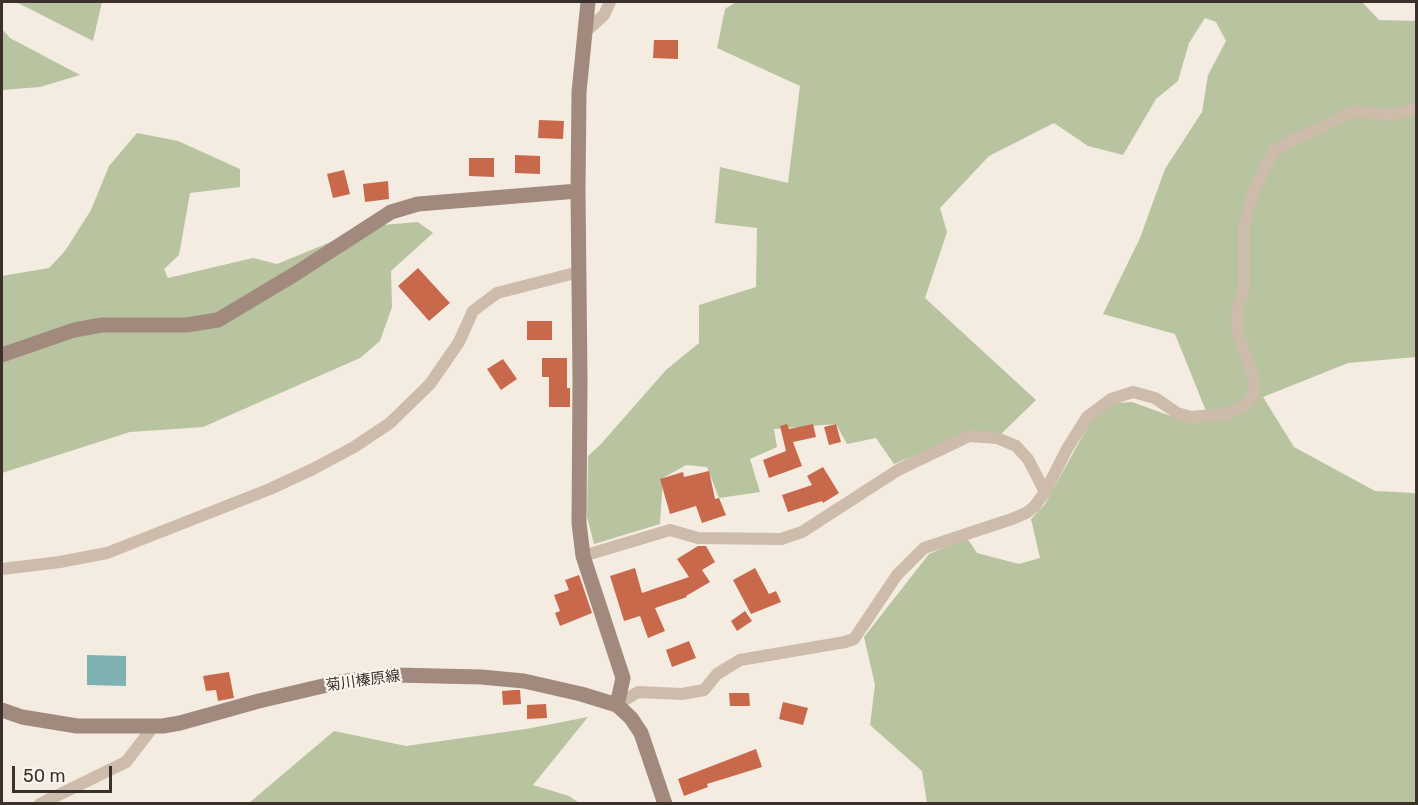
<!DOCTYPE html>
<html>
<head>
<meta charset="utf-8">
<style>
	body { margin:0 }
	#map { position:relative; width:1418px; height:805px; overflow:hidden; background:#f4ebe1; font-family:Rubik,sans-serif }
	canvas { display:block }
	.frame { position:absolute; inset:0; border:3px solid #3b302b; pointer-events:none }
	.scale { position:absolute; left:12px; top:766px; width:100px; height:27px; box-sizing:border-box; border:3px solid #3b302b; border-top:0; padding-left:8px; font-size:18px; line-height:21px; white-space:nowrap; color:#3b302b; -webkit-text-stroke:4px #fbf5ee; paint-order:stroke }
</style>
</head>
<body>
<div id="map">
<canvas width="1418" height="805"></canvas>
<div class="frame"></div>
<div class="scale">50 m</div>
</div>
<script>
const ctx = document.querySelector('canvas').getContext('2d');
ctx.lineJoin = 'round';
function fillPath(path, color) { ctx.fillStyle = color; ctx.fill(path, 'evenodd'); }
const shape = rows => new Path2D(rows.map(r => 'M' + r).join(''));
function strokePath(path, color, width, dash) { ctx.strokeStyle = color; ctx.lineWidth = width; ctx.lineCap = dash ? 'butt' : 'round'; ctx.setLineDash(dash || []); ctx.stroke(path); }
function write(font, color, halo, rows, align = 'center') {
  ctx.font = font + ' Rubik,"Noto Sans JP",sans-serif'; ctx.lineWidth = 4.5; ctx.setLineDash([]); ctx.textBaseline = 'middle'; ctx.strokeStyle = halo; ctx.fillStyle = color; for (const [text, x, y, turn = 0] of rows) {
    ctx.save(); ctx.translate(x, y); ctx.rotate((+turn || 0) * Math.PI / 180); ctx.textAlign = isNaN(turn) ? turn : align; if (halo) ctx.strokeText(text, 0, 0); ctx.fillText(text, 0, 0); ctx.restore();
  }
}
const green = shape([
	[16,2,102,2,93,41],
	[736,2,1362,2,1379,20,1416,21,1416,357,1348,363,1263,397,1294,447,1375,491,1414,493,1416,496,1416,803,927,803,922,771,870,725,875,685,864,637,929,554,967,538,977,553,1019,564,1040,558,1031,519,1045,504,1093,417,1115,403,1132,402,1190,423,1210,421,1175,334,1103,314,1140,238,1165,169,1202,112,1208,75,1226,41,1216,22,1205,18,1189,43,1178,81,1156,99,1123,155,1088,146,1054,123,989,156,940,208,947,232,925,298,1036,400,999,436,969,433,894,464,876,438,847,444,836,424,774,429,777,447,750,459,760,492,719,498,707,467,686,465,663,478,660,524,594,544,587,517,588,456,601,444,666,370,699,343,699,305,756,287,757,228,715,223,720,167,788,183,800,86,717,48,725,9],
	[2,29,10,38,80,75,40,87,2,90],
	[137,133,178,141,240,169,240,187,190,193,179,255,164,269,168,278,253,258,277,264,370,226,418,222,433,233,391,271,392,307,380,341,360,358,203,427,130,432,2,473,2,276,49,268,65,251,91,210,109,166],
	[588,717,533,785,569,796,579,803,249,803,334,731,406,746,526,729]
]);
const water = shape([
	[87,655,126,656,126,686,87,685]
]);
const building = shape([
	[654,40,678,40,678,59,653,58],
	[539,120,564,121,563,139,538,138],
	[515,155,540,156,540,174,515,173],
	[469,158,494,158,494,177,469,176],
	[344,170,350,194,333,198,327,174],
	[388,181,389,199,365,202,363,184],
	[418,268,450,303,429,321,398,286],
	[527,321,552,321,552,340,527,340],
	[542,358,567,358,567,388,570,388,570,407,549,407,549,377,542,377],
	[503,359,517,379,501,390,487,369],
	[787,424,789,429,813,424,816,437,793,442,802,466,769,478,763,460,786,451,780,426],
	[836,424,841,442,829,445,824,427],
	[823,467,839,493,823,503,822,501,788,512,782,495,812,485,807,476],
	[709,471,715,499,719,498,726,515,702,523,696,506,670,514,660,479,683,472,684,477],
	[698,546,706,546,715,562,702,570,710,582,686,596,687,597,655,608,665,631,648,638,640,616,624,621,610,576,635,568,642,593,689,577,677,559],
	[755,568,769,594,776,591,781,602,751,614,733,580],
	[579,575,592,613,560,626,555,613,560,611,554,595,569,590,565,580],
	[745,611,752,621,737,631,731,621],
	[689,641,696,658,672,667,666,650],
	[229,672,234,698,218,701,216,690,206,691,203,676],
	[515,690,520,690,521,704,503,705,502,691],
	[729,693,749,693,750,706,730,706],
	[783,702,808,708,803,725,779,719],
	[546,704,547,718,527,719,527,705],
	[756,749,762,767,707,784,708,787,684,796,678,779]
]);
const street = shape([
	[584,33,604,15,610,2],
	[583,556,670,530,698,538,781,539,802,532,898,470,969,436,997,438,1016,446,1028,459,1045,492],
	[2,569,60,562,107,553,270,489,313,469,354,447,390,423,430,384,459,342,473,311,497,293,579,272],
	[617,705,638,692,682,694,704,690,717,674,740,660,845,642,854,639,897,575,924,548,1012,519,1026,513,1034,507,1045,492,1067,449,1087,417,1111,399,1133,392,1155,398,1177,413,1191,417,1227,414,1248,403,1253,395,1255,383,1237,330,1237,312,1244,288,1244,227,1254,190,1274,151,1292,140,1320,128,1353,111,1389,115,1416,109],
	[40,804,126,762,153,727]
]);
const secondary = shape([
	[588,2,579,92,578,191,580,381,579,523,583,556,623,678,617,705],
	[2,355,74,330,102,325,186,325,218,320,295,274,391,212,418,204,578,191],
	[2,710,22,717,77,726,163,726,180,723,259,701,340,682,395,675,481,677,524,681,581,694,617,705,631,718,641,733,665,804]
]);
const streetNames = [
	["菊川榛原線",363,681,-8]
];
fillPath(green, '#b8c4a0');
fillPath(water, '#7fb0b2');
fillPath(building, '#c8694b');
strokePath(street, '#cdbbac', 12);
strokePath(secondary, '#a18a7d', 15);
write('15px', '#3b302b', '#fbf5ee', streetNames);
</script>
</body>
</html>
